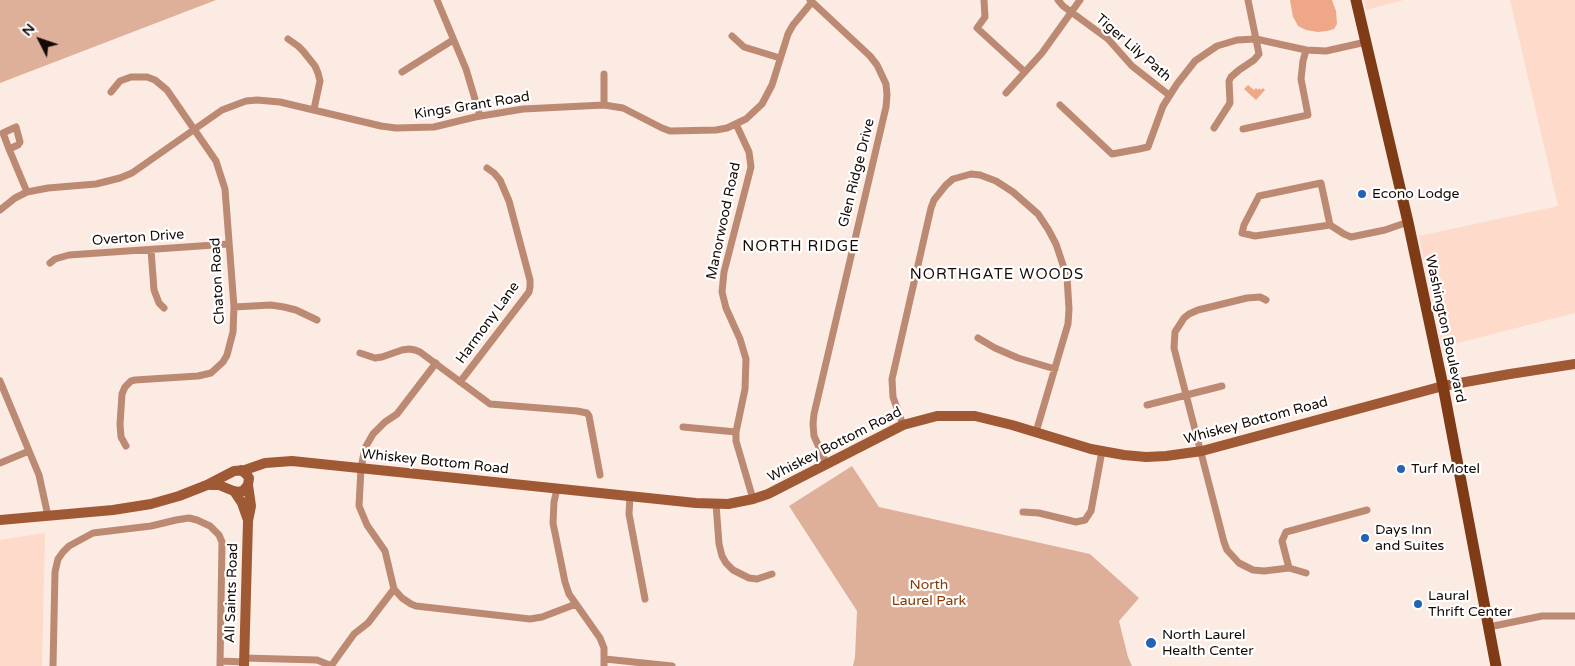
<!DOCTYPE html>
<html>
<head>
<meta charset="utf-8">
<style>
	body { margin:0 }
	#map { position:relative; width:1575px; height:666px; overflow:hidden; background:#fcebe3; font-family:"Varela Round",sans-serif }
	canvas { display:block }
	.north { position:absolute; left:15px; top:15px; width:50px; height:50px; -webkit-text-stroke:4px #fff; paint-order:stroke; rotate:311deg; font-size:14px; font-weight:700; line-height:20px; text-align:center; color:#140b07 }
	.north::after { content:''; display:block; margin:auto; width:18px; height:22px; background:#140b07; clip-path:polygon(50% 0,100% 100%,50% 72%,0 100%) }
</style>
</head>
<body>
<div id="map">
<canvas width="1575" height="666"></canvas>
<div class="north">N</div>
</div>
<script>
const ctx = document.querySelector('canvas').getContext('2d');
ctx.lineJoin = 'round';
function fillPath(path, color) { ctx.fillStyle = color; ctx.fill(path, 'evenodd'); }
const shape = rows => new Path2D(rows.map(r => 'M' + r).join(''));
function strokePath(path, color, width, dash) { ctx.strokeStyle = color; ctx.lineWidth = width; ctx.lineCap = dash ? 'butt' : 'round'; ctx.setLineDash(dash || []); ctx.stroke(path); }
function write(font, color, halo, rows, align = 'center') {
  ctx.font = font + ' "Varela Round",sans-serif'; ctx.lineWidth = 4.5; ctx.setLineDash([]); ctx.textBaseline = 'middle'; ctx.strokeStyle = halo; ctx.fillStyle = color; for (const [text, x, y, turn = 0] of rows) {
    ctx.save(); ctx.translate(x, y); ctx.rotate((+turn || 0) * Math.PI / 180); ctx.textAlign = isNaN(turn) ? turn : align; if (halo) ctx.strokeText(text, 0, 0); ctx.fillText(text, 0, 0); ctx.restore();
  }
}
const built = shape([
	[1364,0,1404,0,1366,10],
	[1510,0,1575,0,1575,313,1442,347,1419,236,1558,206],
	[45,533,42,666,0,666,0,540]
]);
const green = shape([
	[0,0,216,0,0,83],
	[852,466,879,507,1090,554,1139,598,1119,621,1128,657,1132,666,853,666,855,657,857,611,789,506]
]);
const water = shape([
	[1290,0,1332,0,1336,11,1337,24,1334,29,1327,31,1318,32,1306,30,1298,26,1296,22,1293,17],
	[1248,85,1254,90,1256,88,1258,90,1259,88,1261,90,1263,88,1265,90,1256,100,1244,89]
]);
const street = shape([
	[437,0,466,69,480,116],
	[810,0,870,56,877,65,886,84,887,95,886,107,814,414,813,424,814,436,827,465],
	[984,0,985,17,977,28,1025,72],
	[1058,0,1063,6,1108,39,1132,66,1169,95],
	[732,36,744,47,780,58],
	[288,39,298,46,303,51,315,66,318,73,320,81,314,109],
	[402,72,453,40],
	[604,74,604,105],
	[111,92,120,81,131,77,147,77,155,80,167,90,216,161,225,189,234,307,233,332,227,355,223,362,211,373,198,376,135,380,131,381,125,387,122,394,120,424,121,437,126,446],
	[1006,93,1042,53,1080,0],
	[1060,105,1112,154,1139,149,1148,147,1163,106,1177,84,1195,61,1217,46,1237,40,1256,39,1306,50,1326,51,1366,42],
	[736,124,749,152,751,167,724,272,722,292,726,308,740,339,746,359,745,389,736,432,736,441,753,499],
	[1214,128,1230,103,1229,81,1231,77,1239,70,1254,60,1259,54,1248,0],
	[1243,129,1308,115,1301,79,1303,61,1306,50],
	[9,149,3,133,16,127,20,142,18,145,9,149,27,192],
	[0,210,15,198,27,192,48,188,96,184,120,178,132,173,222,110,246,101,257,100,280,102,381,126,396,128,434,127,475,117,523,109,604,105,623,108,662,128,670,131,716,130,727,128,746,119,762,104,772,85,788,34,793,25,812,2],
	[1330,225,1321,183,1259,196,1244,225,1242,233,1255,236,1330,225,1344,234,1351,237,1385,230,1408,222],
	[151,250,154,290,159,303,164,308],
	[50,263,55,259,69,255,229,244],
	[1266,300,1260,297,1247,298,1198,310,1189,314,1184,318,1175,332,1174,348,1224,542,1227,550,1239,563,1253,570,1264,571,1289,568,1306,573],
	[234,307,271,305,284,307,296,310,317,320],
	[978,338,995,348,1018,358,1055,369],
	[360,353,375,358,382,357,402,350,409,349,415,350,420,352,490,404,577,411,587,413,589,416,600,475],
	[436,363,397,414,385,422,373,434,365,448,361,468,359,506,367,525,385,551,394,589,402,598,411,604,416,606,530,619,542,617,576,604],
	[0,381,39,475,48,516],
	[460,382,529,292,530,287,530,280,509,201,500,180,494,173,487,168],
	[1147,405,1222,386],
	[903,425,893,397,892,379,931,208,934,200,946,185,953,179,971,174,980,175,996,181,1013,192,1038,214,1048,229,1056,244,1067,277,1069,309,1068,324,1036,432],
	[683,427,736,432],
	[0,463,29,451],
	[557,489,554,502,553,523,565,582,569,594,600,638,604,648,604,666],
	[630,496,629,514,645,599],
	[716,504,719,544,722,556,726,563,733,570,749,578,757,579,772,574],
	[1023,512,1039,513,1076,522,1085,520,1091,511,1102,451],
	[1289,568,1282,541,1286,532,1367,510],
	[1489,627,1542,616,1575,616],
	[244,658,317,660,332,666],
	[605,659,672,666],
	[221,661,244,662],
	[53,666,55,572,58,559,63,552,69,546,93,533,151,526,176,520,189,518,197,520,210,526,219,535,222,542,220,666],
	[331,666,354,634,368,623,394,589]
]);
const secondary = shape([
	[210,485,219,485,236,492,243,491,248,485,249,478,247,475,241,470],
	[234,491,242,503,248,520],
	[0,520,113,510,151,504,179,496,207,485,234,471,245,470,265,463,292,461,696,503,728,504,753,499,768,494,903,425,937,416,975,416,1012,425,1091,449,1124,455,1146,457,1166,456,1202,451,1443,386,1510,374,1575,364],
	[244,666,248,521,251,506,248,485]
]);
const primary = shape([
	[1356,0,1408,222,1443,386,1496,666]
]);
const markers = [
	[1362,194,5,"#2362b4"],
	[1401,469,5,"#2362b4"],
	[1365,538,5,"#2362b4"],
	[1418,604,5,"#2362b4"],
	[1151,643,6,"#2362b4"]
];
const streetNames = [
	["Tiger Lily Path",1133,48,41],
	["Kings Grant Road",472,106,-9],
	["Glen Ridge Drive",857,173,-76],
	["Manorwood Road",724,221,-78],
	["Overton Drive",138,238,-4],
	["Chaton Road",218,281,-93],
	["Harmony Lane",488,323,-54],
	["Washington Boulevard",1445,329,78],
	["Whiskey Bottom Road",1256,421,-15],
	["Whiskey Bottom Road",835,445,-27],
	["Whiskey Bottom Road",435,462,6],
	["All Saints Road",232,593,-88]
];
const poiNames = [
	["Econo Lodge",1372,194],
	["Turf Motel",1411,469],
	["Days Inn",1375,530],
	["and Suites",1375,546],
	["Laural",1428,596],
	["Thrift Center",1428,612],
	["North Laurel",1162,635],
	["Health Center",1162,651]
];
const parkNames = [
	["North",929,585],
	["Laurel Park",929,601]
];
const neighbourhoodNames = [
	["NORTH RIDGE",801,247],
	["NORTHGATE WOODS",997,275]
];
fillPath(built, '#fddac9');
fillPath(green, '#deb09a');
fillPath(water, '#eea887');
strokePath(street, '#bc8a73', 7);
strokePath(secondary, '#9f5935', 10);
strokePath(primary, '#7e3b16', 11);
for (const [x, y, r, color] of markers) { const dot = new Path2D(); dot.arc(x, y, r, 0, 2 * Math.PI); ctx.fillStyle = color; ctx.fill(dot); strokePath(dot, '#fff', 2); }
write('14px', '#140b07', '#fff', streetNames);
write('14px', '#140b07', '#fff', poiNames, 'left');
write('14px', '#883800', '#fff', parkNames);
ctx.letterSpacing = '1px';
write('15px', '#140b07', '#fff', neighbourhoodNames);
ctx.letterSpacing = '0px';
</script>
</body>
</html>
